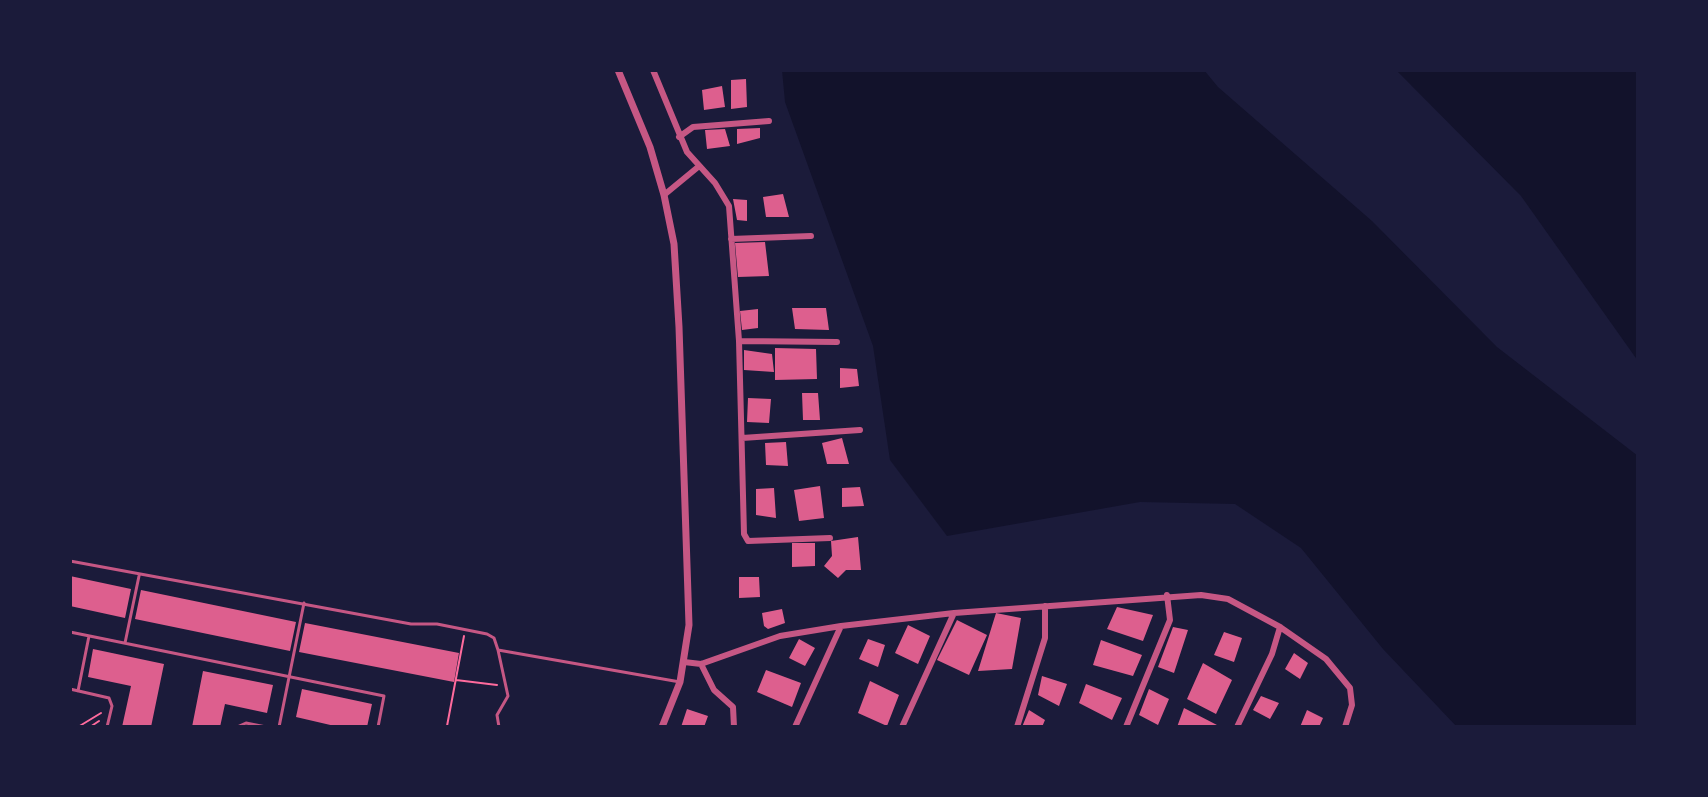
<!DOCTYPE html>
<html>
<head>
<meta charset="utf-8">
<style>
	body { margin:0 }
	#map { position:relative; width:1708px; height:797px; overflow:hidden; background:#1b1b3a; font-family:"PT Sans",sans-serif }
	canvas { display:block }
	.frame { position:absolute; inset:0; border:72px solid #1b1b3a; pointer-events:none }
</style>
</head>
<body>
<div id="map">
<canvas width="1708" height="797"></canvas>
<div class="frame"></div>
</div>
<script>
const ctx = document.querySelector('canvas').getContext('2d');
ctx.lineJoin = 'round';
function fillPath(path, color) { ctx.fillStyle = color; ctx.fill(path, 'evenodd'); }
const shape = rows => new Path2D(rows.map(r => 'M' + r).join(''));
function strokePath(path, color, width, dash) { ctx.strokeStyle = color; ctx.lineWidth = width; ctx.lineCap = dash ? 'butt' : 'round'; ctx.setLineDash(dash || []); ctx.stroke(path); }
const water = shape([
	[782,70,1204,70,1218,87,1372,221,1497,347,1638,456,1638,727,1457,727,1383,649,1301,548,1235,504,1140,502,947,536,890,460,873,346,785,102],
	[1396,70,1638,70,1638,361,1521,196]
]);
const building = shape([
	[746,79,747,107,731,109,731,80],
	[722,86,725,107,704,110,702,90],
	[760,128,760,138,737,144,737,129],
	[725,129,730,146,707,149,705,130],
	[783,194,789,217,766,217,763,197],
	[733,199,747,200,747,221,737,220],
	[765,242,769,276,738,277,735,243],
	[792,308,826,308,829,330,795,329],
	[758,309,758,328,742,330,740,311],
	[775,348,816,349,817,379,775,380],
	[744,350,772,354,774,372,744,370],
	[840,368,857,369,859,386,840,388],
	[802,393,818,393,820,420,803,420],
	[748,398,771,399,769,423,747,422],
	[842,438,849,464,827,464,822,443],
	[786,442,788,466,766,465,765,443],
	[820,486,824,518,799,521,794,490],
	[860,487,864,506,842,507,842,488],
	[774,488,776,518,756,515,756,489],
	[858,537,861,570,846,570,838,578,824,566,832,556,831,541],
	[792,543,815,543,815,566,792,567],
	[70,576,131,589,125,618,70,606],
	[739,577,759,577,760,597,739,598],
	[141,590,296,622,290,651,135,619],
	[1117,607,1153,615,1143,641,1107,629],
	[782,609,785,623,768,629,764,626,762,613],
	[996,613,1021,618,1012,669,978,671],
	[957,620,987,635,969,675,937,660],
	[305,623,459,653,454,682,299,652],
	[908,625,930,636,918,664,895,653],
	[1173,627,1188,630,1174,673,1158,667],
	[1224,632,1242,638,1234,662,1214,655],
	[799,639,815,648,805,666,789,658],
	[868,639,885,645,878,667,859,659],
	[1101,640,1142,655,1133,676,1093,665],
	[93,649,164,664,151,727,122,727,131,686,88,677],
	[1294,653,1308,663,1300,679,1285,669],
	[1203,663,1232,680,1216,714,1187,699],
	[766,670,801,683,792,707,757,692],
	[203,671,273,685,267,713,225,704,220,727,192,727],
	[1042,676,1067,684,1059,706,1038,695],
	[870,681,899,695,887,726,858,713],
	[1086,684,1122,698,1112,720,1079,703],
	[302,689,372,704,367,727,339,727,296,717],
	[1149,689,1169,699,1158,725,1139,715],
	[1261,696,1279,703,1270,719,1253,710],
	[1184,708,1217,725,1216,727,1177,727],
	[687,709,708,716,704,727,681,727],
	[1029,710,1045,720,1042,727,1022,727],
	[1307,710,1323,718,1319,727,1300,727]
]);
const path = shape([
	[456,680,497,685],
	[78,727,101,713],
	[90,727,99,721],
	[454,727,447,726,464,636]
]);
const service = shape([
	[70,561,411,624,437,624,487,634,494,638,498,650],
	[70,632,384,696,378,727],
	[125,643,139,576],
	[70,689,109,698,112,706,107,727],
	[78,691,89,636],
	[237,727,246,723,266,727],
	[279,727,304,603],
	[499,727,497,715,508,696,498,650,680,682]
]);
const minor = shape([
	[653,70,687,152,715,183,729,206,739,341,744,534,748,541,830,538],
	[679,137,693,127,769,121],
	[664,195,698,167],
	[731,239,811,236],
	[739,341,837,342],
	[742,438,860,430],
	[684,662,701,664,780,636,841,626,954,613,1201,595,1228,599,1280,627,1326,659,1350,688,1352,705,1345,727],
	[701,664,714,690,733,707,734,727],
	[795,727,841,626],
	[902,727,954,613],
	[1017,727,1045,638,1045,606],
	[1126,727,1170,620,1167,595],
	[1237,727,1272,654,1280,627]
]);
const tertiary = shape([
	[618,70,650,147,664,195,674,244,679,327,689,625,680,682,662,727]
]);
fillPath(water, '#12122b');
fillPath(building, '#dd5f8e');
strokePath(path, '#ff6b9d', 2);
strokePath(service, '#c65784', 3);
strokePath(minor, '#c65784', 6);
strokePath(tertiary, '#c65784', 7);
</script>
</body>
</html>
